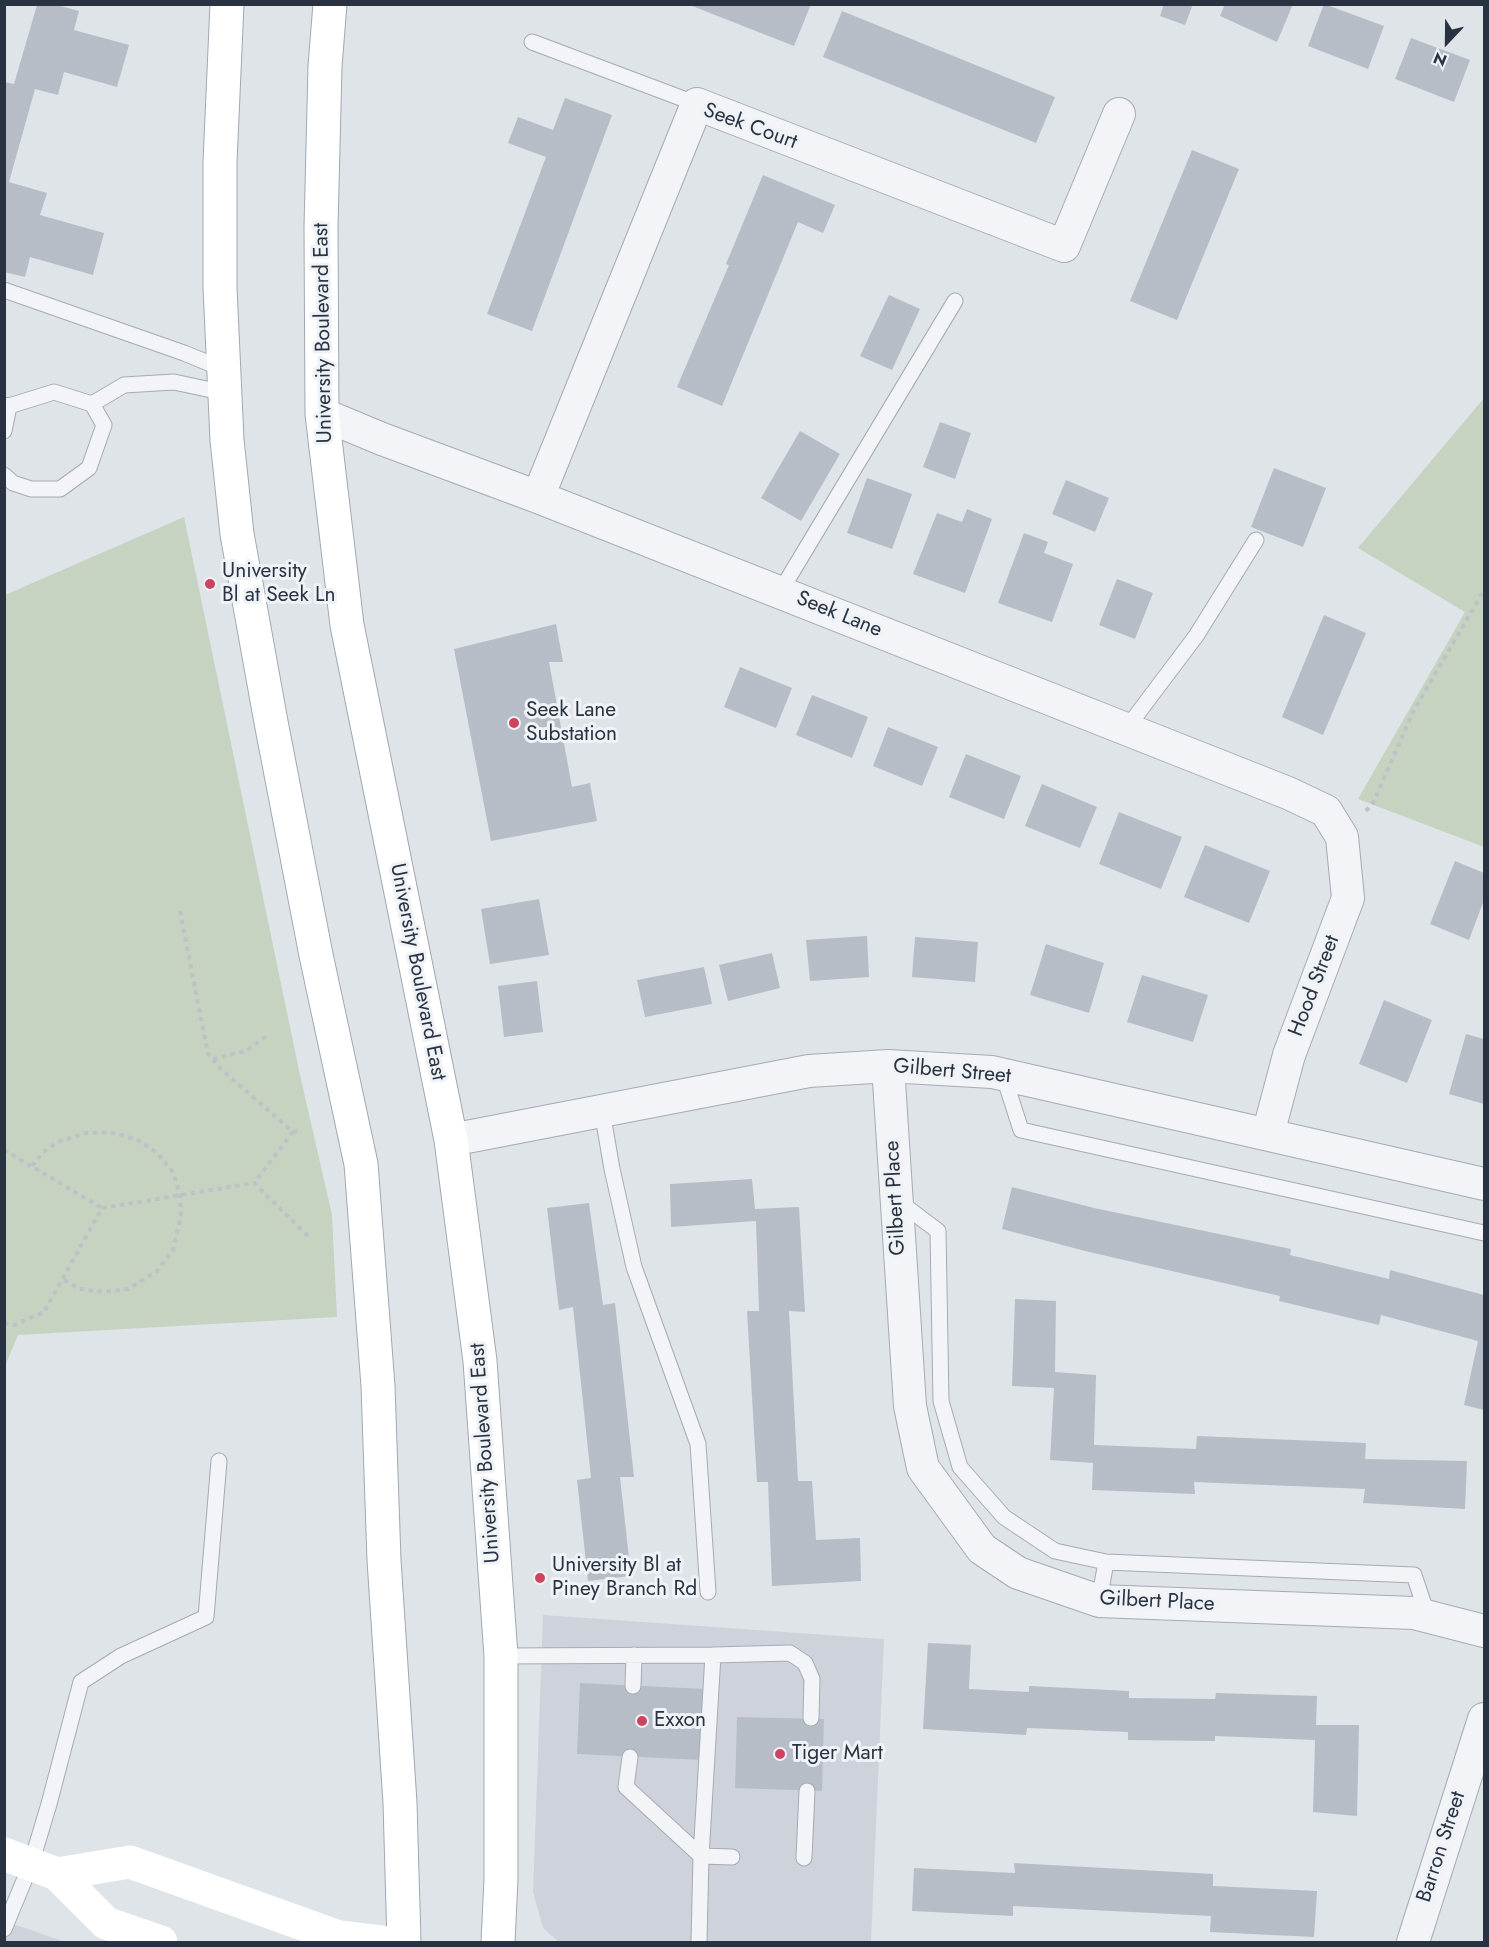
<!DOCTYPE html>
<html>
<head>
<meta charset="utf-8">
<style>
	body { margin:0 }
	#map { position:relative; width:1489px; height:1947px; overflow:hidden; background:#dfe4e9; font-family:Jost,sans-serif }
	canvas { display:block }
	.frame { position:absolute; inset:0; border:6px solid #283240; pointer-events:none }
	.north { position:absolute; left:1417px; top:12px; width:60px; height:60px; -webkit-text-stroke:4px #eff2f6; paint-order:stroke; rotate:202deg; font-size:16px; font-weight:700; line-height:24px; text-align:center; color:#283240 }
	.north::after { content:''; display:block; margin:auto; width:21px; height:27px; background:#283240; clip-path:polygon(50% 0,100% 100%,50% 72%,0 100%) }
</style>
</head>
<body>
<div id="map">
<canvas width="1489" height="1947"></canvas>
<div class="frame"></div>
<div class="north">N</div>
</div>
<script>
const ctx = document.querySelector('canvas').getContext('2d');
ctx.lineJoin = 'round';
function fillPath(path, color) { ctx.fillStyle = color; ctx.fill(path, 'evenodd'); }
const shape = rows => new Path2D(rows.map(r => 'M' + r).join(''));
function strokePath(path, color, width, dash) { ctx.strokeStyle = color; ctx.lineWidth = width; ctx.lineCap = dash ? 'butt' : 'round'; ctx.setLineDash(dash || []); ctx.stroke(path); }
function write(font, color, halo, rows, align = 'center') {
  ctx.font = font + ' Jost,sans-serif'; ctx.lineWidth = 6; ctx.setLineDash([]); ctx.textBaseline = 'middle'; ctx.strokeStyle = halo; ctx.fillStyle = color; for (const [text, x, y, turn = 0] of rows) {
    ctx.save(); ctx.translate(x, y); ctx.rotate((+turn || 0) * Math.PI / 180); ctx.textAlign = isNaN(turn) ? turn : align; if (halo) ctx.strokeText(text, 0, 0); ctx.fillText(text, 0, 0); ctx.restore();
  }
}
const built = shape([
	[543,1615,884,1639,871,1942,559,1942,543,1928,533,1892],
	[5,1921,65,1942,5,1942]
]);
const green = shape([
	[1484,398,1484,847,1358,799,1465,612,1358,548],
	[184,517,300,1075,332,1215,337,1317,18,1335,5,1366,5,595]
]);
const building = shape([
	[687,4,811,4,794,46],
	[1164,4,1193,4,1185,25,1160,16],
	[1225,4,1293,4,1277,42,1220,16],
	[1324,4,1384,26,1368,69,1308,46],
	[37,5,57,5,79,11,74,30,129,45,117,87,64,72,58,95,35,89,9,182,47,193,40,215,104,233,93,275,30,257,25,277,4,272,4,82,14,84],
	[842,11,1055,97,1036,143,823,57],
	[1411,38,1470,60,1454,102,1395,79],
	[565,98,612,115,532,331,487,314,546,157,508,143,518,117,553,130],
	[1192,150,1239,169,1177,320,1130,301],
	[763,175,835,205,823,233,798,222,722,406,677,387,729,265,726,264],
	[889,295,920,309,892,370,860,356],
	[940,422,971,433,955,479,923,467],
	[800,431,840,454,801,521,761,498],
	[1274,468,1326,488,1303,547,1251,527],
	[867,478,912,494,892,549,847,533],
	[1066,480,1109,498,1095,532,1052,514],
	[967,509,992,519,965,593,913,574,937,513,962,522],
	[1024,533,1048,542,1044,553,1073,564,1052,622,998,603],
	[1117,579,1153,593,1135,639,1099,625],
	[1324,615,1366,633,1323,735,1282,717],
	[556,624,563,662,549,662,572,787,590,783,597,821,491,841,454,649],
	[740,667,792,688,776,728,724,707],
	[812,695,868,717,852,758,796,735],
	[888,727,938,747,922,786,873,766],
	[966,754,1021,776,1004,819,949,797],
	[1042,784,1097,807,1080,848,1025,826],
	[1119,812,1182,837,1161,889,1099,864],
	[1205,845,1270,871,1249,923,1184,897],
	[1455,861,1484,873,1484,900,1469,940,1430,924],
	[539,899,549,955,490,964,481,909],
	[867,936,869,977,810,981,806,940],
	[915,937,978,942,975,982,912,977],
	[1046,944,1104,963,1089,1013,1030,995],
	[772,953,780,988,728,1001,719,965],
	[704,967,712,1004,645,1017,637,980],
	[1142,975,1208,995,1193,1042,1127,1022],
	[537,981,543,1032,504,1037,498,986],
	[1384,1000,1432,1020,1407,1083,1359,1064],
	[1466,1034,1484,1039,1484,1104,1449,1094],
	[752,1179,755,1209,799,1207,805,1312,789,1311,798,1481,812,1481,816,1540,860,1538,861,1581,772,1586,768,1482,757,1482,747,1311,759,1311,756,1221,671,1227,670,1184],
	[1012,1187,1094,1208,1291,1249,1290,1255,1389,1279,1390,1270,1484,1295,1484,1410,1464,1405,1478,1341,1381,1315,1379,1325,1279,1301,1280,1296,1085,1251,1002,1229],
	[589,1203,603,1305,615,1303,634,1477,620,1477,631,1576,588,1581,577,1480,591,1478,573,1307,559,1310,547,1208],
	[1015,1299,1056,1301,1055,1372,1096,1375,1094,1445,1196,1449,1197,1436,1366,1443,1365,1459,1467,1461,1465,1509,1363,1503,1365,1489,1194,1482,1195,1494,1092,1490,1093,1463,1050,1460,1054,1388,1012,1386],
	[928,1643,971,1645,969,1689,1029,1692,1029,1686,1129,1691,1129,1698,1215,1699,1216,1693,1317,1696,1316,1725,1359,1725,1357,1816,1313,1812,1315,1740,1215,1736,1215,1741,1128,1740,1128,1732,1027,1728,1026,1735,923,1729],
	[580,1683,706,1689,703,1760,577,1754],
	[737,1717,824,1719,822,1791,735,1788],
	[1014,1863,1213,1874,1213,1886,1317,1891,1314,1937,1210,1932,1211,1916,1013,1906,1013,1916,912,1911,914,1868,1015,1873]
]);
const path = shape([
	[1366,811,1373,803,1413,712,1484,590],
	[180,911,208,1054,221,1069,293,1132,254,1183],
	[213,1059,246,1051,268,1035],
	[293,1132,299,1131],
	[4,1150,102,1208],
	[32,1166,43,1152,58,1142,86,1133,110,1132,138,1140,157,1153,173,1172,180,1195,181,1216,173,1250,156,1272,128,1289,105,1292,79,1289,63,1279],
	[4,1323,14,1325,44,1312,102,1208,254,1183,308,1236]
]);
const service = shape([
	[532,42,697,104],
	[4,290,184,353,223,369],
	[92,404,124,385,174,382,225,393],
	[4,405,9,406,54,392,92,404,104,425,89,468,60,489,31,489,13,483,4,475],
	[4,431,9,406],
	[780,592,955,301],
	[1126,729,1196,636,1256,540],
	[1003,1074,1021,1130,1484,1233],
	[602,1111,612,1169,634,1267,698,1444,708,1592],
	[897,1200,938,1231,941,1401,960,1467,1004,1517,1055,1551,1106,1562,1414,1575,1428,1617],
	[1099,1601,1106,1562],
	[713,1655,790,1653,805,1663,812,1679,811,1718],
	[501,1656,713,1655,701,1856,699,1942],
	[633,1686,634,1655],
	[630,1757,626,1787,701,1856,732,1857],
	[804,1858,807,1791],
	[4,1929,31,1864,49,1804,81,1682,121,1656,206,1617,219,1461]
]);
const minor = shape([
	[322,414,382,439,538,497,1126,729,1288,793,1326,811,1342,837,1348,898,1289,1055,1268,1134],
	[538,497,697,104,1064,246,1119,114],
	[888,1066,910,1406,923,1468,982,1549,1018,1573,1099,1601,1414,1613,1484,1631],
	[451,1140,809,1071,888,1066,992,1072,1484,1184],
	[1413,1942,1484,1719]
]);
const secondary = shape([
	[4,1854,57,1874,106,1923,161,1942],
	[57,1874,130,1862,339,1937,381,1942]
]);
const primary = shape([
	[227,4,220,162,220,288,227,440,237,534,271,722,316,955,361,1164,378,1386,384,1560,400,1803,404,1942],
	[330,4,325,66,321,227,322,414,347,625,451,1140,480,1361,501,1656,501,1879,498,1942]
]);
const markers = [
	[210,584,6,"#ce445f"],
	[514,723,6,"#ce445f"],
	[540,1578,6,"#ce445f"],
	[642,1721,6,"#ce445f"],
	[780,1754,6,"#ce445f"]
];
const streetNames = [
	["Seek Court",750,127,20],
	["University Boulevard East",324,333,-91],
	["Seek Lane",839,615,22],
	["University Boulevard East",417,972,79],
	["Hood Street",1315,986,-69],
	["Gilbert Street",952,1072,5],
	["Gilbert Place",896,1198,-93],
	["University Boulevard East",486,1453,-94],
	["Gilbert Place",1157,1602,3],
	["Barron Street",1442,1847,-72]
];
const poiNames = [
	["University",222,572],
	["Bl at Seek Ln",222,596],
	["Seek Lane",526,711],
	["Substation",526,735],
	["University Bl at",552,1566],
	["Piney Branch Rd",552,1590],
	["Exxon",654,1721],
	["Tiger Mart",792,1754]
];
fillPath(built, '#ced3db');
fillPath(green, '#c6d3c1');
fillPath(building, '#b7bdc6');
strokePath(service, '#a4abb3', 17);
strokePath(minor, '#a4abb3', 34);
strokePath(primary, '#9fa8b4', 35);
strokePath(path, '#bdc2c7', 4, [4.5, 4.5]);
strokePath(service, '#f2f4f7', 15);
strokePath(minor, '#f2f4f7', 32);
strokePath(secondary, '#fff', 33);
strokePath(primary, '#fff', 33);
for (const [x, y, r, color] of markers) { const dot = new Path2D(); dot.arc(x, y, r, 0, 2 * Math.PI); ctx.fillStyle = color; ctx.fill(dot); strokePath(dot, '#eff2f6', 2); }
write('21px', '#283240', '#eff2f6', streetNames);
write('21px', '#283240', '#eff2f6', poiNames, 'left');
</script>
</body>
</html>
